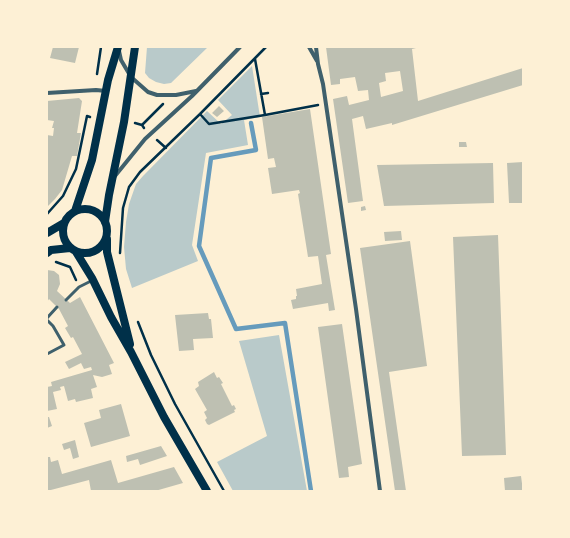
<!DOCTYPE html>
<html>
<head>
<meta charset="utf-8">
<style>
	body { margin:0 }
	#map { position:relative; width:570px; height:538px; overflow:hidden; background:#fdf0d5; font-family:"DM Sans",sans-serif }
	canvas { display:block }
	.frame { position:absolute; inset:0; border:48px solid #fdf0d5; pointer-events:none }
</style>
</head>
<body>
<div id="map">
<canvas width="570" height="538"></canvas>
<div class="frame"></div>
</div>
<script>
const ctx = document.querySelector('canvas').getContext('2d');
ctx.lineJoin = 'round';
function fillPath(path, color) { ctx.fillStyle = color; ctx.fill(path, 'evenodd'); }
const shape = rows => new Path2D(rows.map(r => 'M' + r).join(''));
function strokePath(path, color, width, dash) { ctx.strokeStyle = color; ctx.lineWidth = width; ctx.lineCap = dash ? 'butt' : 'round'; ctx.setLineDash(dash || []); ctx.stroke(path); }
const green = shape([
	[147,47,208,47,171,83,164,84,156,82,149,78,145,73],
	[252,66,260,117,244,120,248,145,206,153,192,245,198,261,132,288,126,269,124,247,126,222,129,204,136,184,143,176,207,111,221,124,232,115,218,100],
	[279,335,307,491,233,491,217,462,267,436,239,341]
]);
const stream = shape([
	[251,123,256,150,211,158,199,246,236,329,285,323,311,491]
]);
const building = shape([
	[53,47,79,47,75,63,50,58],
	[326,47,420,47,412,49,418,101,523,68,523,85,392,125,392,123,366,129,363,116,352,119,363,201,348,203,333,99,347,96,349,105,369,100,368,90,358,91,355,77,340,79,340,84,331,85],
	[400,71,403,91,381,97,379,83,386,81,385,73],
	[79,98,82,101,77,133,81,133,77,156,72,156,62,190,55,199,47,207,47,135,53,136,54,128,52,128,54,121,47,120,47,101],
	[219,106,224,111,217,117,212,113],
	[310,109,331,254,326,255,335,310,329,311,328,303,293,309,291,300,296,299,296,296,297,296,296,289,322,284,318,256,308,257,298,194,300,193,299,190,272,194,268,168,276,167,274,158,268,159,262,117],
	[459,142,466,142,467,147,459,147],
	[523,162,523,203,509,203,507,163],
	[493,163,494,203,384,206,377,165],
	[365,206,366,210,361,211,361,207],
	[401,231,402,240,385,241,384,232],
	[498,235,506,455,462,456,453,237],
	[410,241,427,366,389,372,406,491,395,491,360,248],
	[47,270,54,271,59,275,60,284,57,291,70,303,80,297,114,363,109,365,112,374,102,377,93,375,97,387,91,389,93,398,76,402,75,399,68,401,64,386,60,387,61,390,53,392,57,409,47,411,47,387,52,386,51,382,92,370,91,367,84,369,81,363,69,369,65,362,82,354,73,337,71,338,65,328,68,326,59,309,49,299,47,302],
	[208,313,209,319,211,319,213,338,193,339,194,350,179,351,175,315],
	[342,324,362,464,348,467,349,477,339,478,318,327],
	[214,372,217,378,219,377,223,383,221,384,232,406,234,405,236,409,234,410,235,412,209,425,207,424,205,420,207,418,204,412,207,410,195,389,199,386,198,382],
	[121,404,130,436,91,447,84,423,101,418,99,410],
	[47,417,49,417,52,426,47,428],
	[75,440,79,457,73,459,70,448,64,450,62,444],
	[161,446,167,456,140,465,138,459,127,462,126,456],
	[47,457,50,457,51,462,58,460,62,474,111,460,118,483,174,467,183,483,155,491,91,491,89,480,47,491],
	[521,476,523,491,505,491,504,478]
]);
const path = shape([
	[255,59,265,115],
	[97,74,101,47],
	[261,94,268,93],
	[200,114,209,124,265,115,318,105],
	[135,123,142,125,144,128],
	[142,125,163,104],
	[157,140,166,148],
	[47,214,63,196,76,169,87,116,90,117],
	[120,253,123,208,129,187,140,172,200,114,266,47],
	[56,262,70,267,76,280],
	[138,322,151,355,175,404,224,491]
]);
const service = shape([
	[66,300,79,287,93,280],
	[47,318,57,307],
	[47,320,53,326,64,345,47,354]
]);
const minor = shape([
	[309,47,317,61],
	[316,47,318,64,323,84,356,309,380,491],
	[119,51,121,60,131,77,148,92,157,95,176,95,196,91],
	[47,93,96,90,106,91],
	[115,176,145,139,192,96,240,47]
]);
const secondary = shape([
	'63 231a22 22 0 1 1 44 0a22 22 0 1 1-44 0Z',
	[75,211,92,160,108,80,118,47],
	[105,222,109,195,124,122,135,47],
	[47,233,64,223],
	[107,239,107,252,130,344],
	[76,252,92,278,111,317,131,352,164,417,207,491],
	[47,253,51,250,70,248]
]);
fillPath(green, '#b9caca');
strokePath(stream, '#669bbc', 4.5);
fillPath(building, '#bec0b2');
strokePath(path, '#003049', 2.5);
strokePath(service, '#3f606c', 3);
strokePath(minor, '#3f606c', 4);
strokePath(secondary, '#003049', 8);
</script>
</body>
</html>
